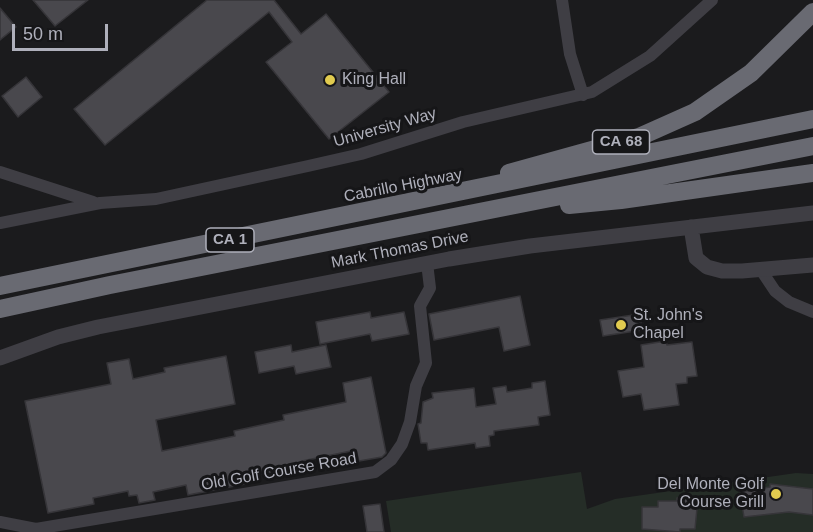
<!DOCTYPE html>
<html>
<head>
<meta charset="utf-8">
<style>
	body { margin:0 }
	#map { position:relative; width:813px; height:532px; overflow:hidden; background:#1b1b1d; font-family:Arial,sans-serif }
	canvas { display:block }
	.scale { position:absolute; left:12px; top:24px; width:96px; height:27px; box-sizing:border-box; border:3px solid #afb0bb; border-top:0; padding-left:8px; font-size:18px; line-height:21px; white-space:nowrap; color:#afb0bb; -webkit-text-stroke:4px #161618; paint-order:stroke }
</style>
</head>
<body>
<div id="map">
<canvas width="813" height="532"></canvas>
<div class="scale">50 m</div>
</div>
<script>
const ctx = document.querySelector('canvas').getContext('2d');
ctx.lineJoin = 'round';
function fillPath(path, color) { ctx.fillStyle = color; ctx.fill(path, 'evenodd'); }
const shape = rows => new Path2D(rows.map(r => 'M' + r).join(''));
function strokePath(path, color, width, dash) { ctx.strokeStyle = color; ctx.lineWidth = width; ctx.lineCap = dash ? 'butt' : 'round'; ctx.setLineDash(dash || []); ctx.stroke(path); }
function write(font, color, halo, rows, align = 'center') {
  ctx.font = font + ' Arial,sans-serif'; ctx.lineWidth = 6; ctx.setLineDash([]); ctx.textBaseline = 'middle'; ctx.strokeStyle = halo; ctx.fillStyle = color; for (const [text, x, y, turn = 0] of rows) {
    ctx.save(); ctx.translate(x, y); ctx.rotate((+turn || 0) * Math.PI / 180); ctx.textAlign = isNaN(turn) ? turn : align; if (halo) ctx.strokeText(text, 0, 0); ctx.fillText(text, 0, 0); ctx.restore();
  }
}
const green = shape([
	[581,472,587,509,615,499,796,473,813,474,813,532,391,532,386,501]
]);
const building = shape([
	[33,0,88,0,55,26,33,0],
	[207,0,274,0,301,34,326,14,389,92,329,139,266,62,292,42,269,12,105,145,74,109,207,0],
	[0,8,16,27,0,40,0,8],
	[26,77,42,97,18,117,2,96,26,77],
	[520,296,530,345,504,351,499,327,434,340,429,314,520,296],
	[370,312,371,318,404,312,409,334,372,341,370,334,320,344,316,322,370,312],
	[640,314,642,330,603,336,600,320,640,314],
	[666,341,667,345,692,342,697,376,687,377,687,383,676,384,679,405,644,410,641,394,623,397,618,371,644,367,641,345,666,341],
	[291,345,292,352,326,345,331,367,296,374,294,366,259,373,255,352,291,345],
	[226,356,235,404,156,420,162,451,235,436,234,431,284,420,283,415,346,402,343,383,371,377,386,453,382,457,359,461,356,450,302,461,304,466,244,477,245,484,188,495,186,485,153,492,155,500,139,503,137,495,129,496,128,491,93,498,94,504,48,513,25,401,111,384,107,363,129,359,133,379,165,372,164,368,226,356],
	[545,381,550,415,538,417,539,425,494,431,494,435,489,436,490,446,476,448,475,443,428,450,427,443,421,443,418,424,421,423,423,402,433,398,432,393,474,388,476,407,496,404,493,388,506,386,507,392,532,388,532,383,545,381],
	[770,484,813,489,813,515,789,512,744,517,740,492,770,487,770,484],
	[677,498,698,498,695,529,680,529,680,532,642,529,642,507,658,507,658,501,677,501,677,498],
	[380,504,384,532,367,532,363,506,380,504]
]);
const minor = shape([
	[562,0,570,54,583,95],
	[0,172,93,202],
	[0,223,100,203,156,199,308,166,361,154,463,122,592,92,650,56,712,0],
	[761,270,775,291,789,302,813,312],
	[0,522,36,529,375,472,391,460,402,444,410,422,416,386,426,363,420,306,430,288,427,263]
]);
const tertiary = shape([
	[691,227,696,258,707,267,722,271,742,271,813,265],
	[0,358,58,337,98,327,449,259,530,246,813,213]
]);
const motorway = shape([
	[509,173,639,137,695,112,751,73,813,12],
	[569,205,621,200,813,173],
	[0,286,813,119],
	[0,309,110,285,813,146]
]);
const markers = [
	[330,80,6,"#e1cb4f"],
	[621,325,6,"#e1cb4f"],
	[776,494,6,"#e1cb4f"]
];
const shields = [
	[621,142,57],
	[230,240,48]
];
const shieldNames = [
	["CA 68",621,142],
	["CA 1",230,240]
];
const poiNames = [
	["King Hall",342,80],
	["St. John's",633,316],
	["Chapel",633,334],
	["Del Monte Golf",764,485,"right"],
	["Course Grill",764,503,"right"]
];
const streetNames = [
	["University Way",385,128,-16],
	["Cabrillo Highway",403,186,-11],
	["Mark Thomas Drive",400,250,-11],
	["Old Golf Course Road",279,472,-10]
];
fillPath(green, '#252d27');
fillPath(building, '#49484d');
strokePath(building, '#363539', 1.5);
strokePath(minor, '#3f3e44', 12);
strokePath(tertiary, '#3f3e44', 15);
strokePath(motorway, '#696a72', 18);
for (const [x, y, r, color] of markers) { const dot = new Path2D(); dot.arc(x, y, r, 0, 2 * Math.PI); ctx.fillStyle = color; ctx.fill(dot); strokePath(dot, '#161618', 2); }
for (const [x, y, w] of shields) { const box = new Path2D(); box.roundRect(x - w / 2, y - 12, w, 24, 4.5); ctx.fillStyle = '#161618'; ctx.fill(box); strokePath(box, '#afb0bb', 1.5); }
write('bold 15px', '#afb0bb', null, shieldNames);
write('16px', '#afb0bb', '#161618', poiNames, 'left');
write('16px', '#afb0bb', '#161618', streetNames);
</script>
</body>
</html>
